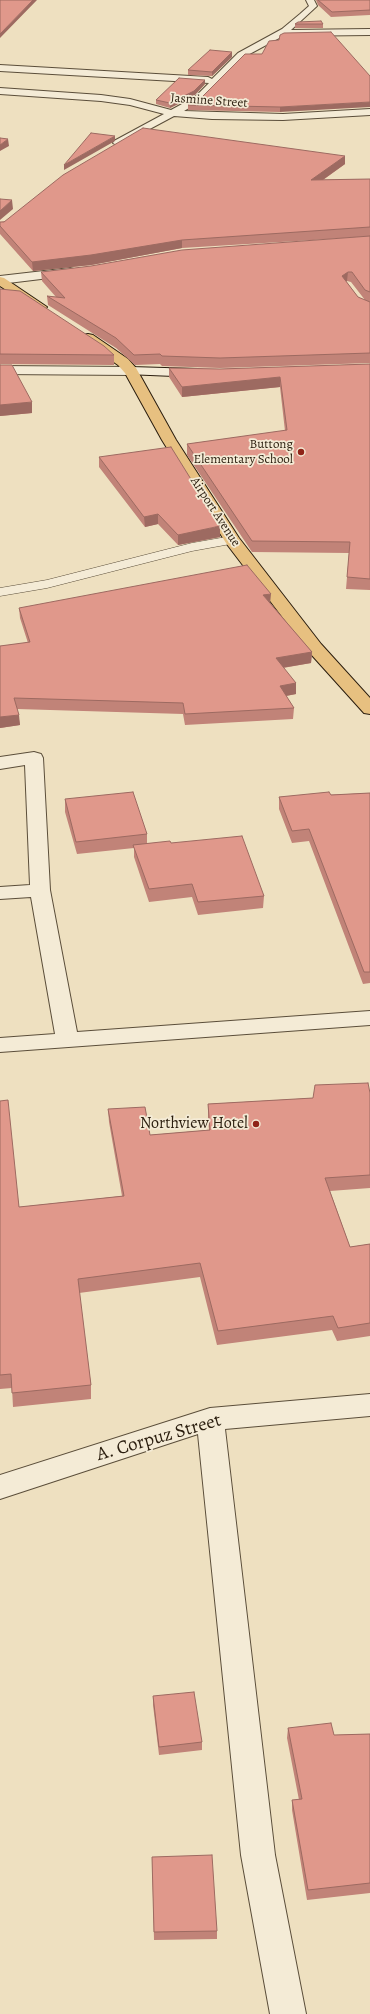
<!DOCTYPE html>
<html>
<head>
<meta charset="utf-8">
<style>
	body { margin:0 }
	canvas { display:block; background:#eee0c0 }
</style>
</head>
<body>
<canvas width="370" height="2014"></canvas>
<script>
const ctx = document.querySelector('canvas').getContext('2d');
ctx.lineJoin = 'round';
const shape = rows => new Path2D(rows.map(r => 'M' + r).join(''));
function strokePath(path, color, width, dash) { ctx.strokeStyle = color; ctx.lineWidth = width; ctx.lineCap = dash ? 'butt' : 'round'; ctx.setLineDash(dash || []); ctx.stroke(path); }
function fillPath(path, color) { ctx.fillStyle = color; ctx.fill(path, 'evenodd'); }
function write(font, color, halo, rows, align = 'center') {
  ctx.font = font + ' Alegreya,serif'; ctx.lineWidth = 3.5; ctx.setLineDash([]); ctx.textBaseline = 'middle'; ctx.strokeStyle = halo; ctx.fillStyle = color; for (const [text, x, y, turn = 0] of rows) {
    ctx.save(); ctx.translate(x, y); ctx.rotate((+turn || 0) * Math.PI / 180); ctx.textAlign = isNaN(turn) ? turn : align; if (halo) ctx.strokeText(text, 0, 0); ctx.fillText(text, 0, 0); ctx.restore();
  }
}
const lane = shape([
	[232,536,236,537,238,540,236,543,192,551,47,588,0,596,0,588,47,580,192,543,232,536]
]);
const street = shape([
	[306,0,314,0,317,6,291,30,370,29,370,35,283,36,244,57,201,101,184,111,283,114,370,109,370,115,283,120,212,119,174,116,118,146,113,143,114,141,164,114,130,105,101,101,0,94,0,88,101,95,130,99,171,110,195,97,209,83,0,71,0,65,208,77,212,79,238,53,282,29,300,14,309,6,306,0],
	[70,268,74,269,76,272,74,275,0,284,0,276,70,268],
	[0,366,131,367,136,368,138,371,136,374,131,375,0,374,0,366],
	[34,752,41,754,43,758,50,890,77,1032,370,1011,370,1025,0,1052,0,1038,55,1034,31,897,0,899,0,887,30,885,25,765,0,769,0,757,34,752],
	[370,1394,370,1416,225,1429,275,1855,306,2014,270,2014,241,1855,198,1434,0,1499,0,1475,210,1408,370,1394]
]);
const secondary = shape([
	[131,367,198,369,203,370,205,373,203,376,198,377,126,374,124,371,126,368,131,367]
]);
const primary = shape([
	[0,277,4,278,47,307,45,310,37,310,0,286,0,277],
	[88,334,93,335,128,359,136,368,176,440,239,538,321,644,370,698,370,714,364,713,309,652,226,543,162,440,125,373,118,365,83,341,82,338,83,335,88,334]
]);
const wall = shape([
	[316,0,370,0,370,15,331,17,318,5],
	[295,24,323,24,323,28,295,28],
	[284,33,280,112,188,110,188,105,202,97,262,54,279,40],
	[232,57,212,76,188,75,188,70],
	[205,84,194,96,170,108,156,104,156,100],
	[345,156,345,164,323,180,370,179,370,302,365,300,351,282,347,281,346,281,358,297,370,302,370,363,220,368,162,366,160,364,135,365,116,348,48,305,47,296,56,297,42,281,41,272,346,238,182,248,91,265,33,271,0,234,0,222],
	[0,289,114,355,114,365,0,364,32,413,0,416],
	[370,364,370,590,346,589,349,553,252,552,187,455,187,444,285,431,280,387,182,397,169,377,169,368,220,369],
	[99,457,220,537,178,545,158,524,145,527,99,467],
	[270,603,312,652,311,663,283,668,296,683,296,694,286,696,294,708,293,719,185,725,183,714,17,709,20,725,0,728,0,646,28,643,20,618,19,608],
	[370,793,370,983,363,984,309,841,292,843,279,809,279,797],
	[65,799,147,834,147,843,171,843,264,896,263,908,198,915,192,897,149,902,134,857,134,848,77,854,65,812],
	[370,1093,370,1188,330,1191,350,1247,370,1244,370,1336,337,1341,332,1330,217,1345,200,1277,79,1293,91,1385,91,1399,13,1407,12,1388,0,1389,0,1101,19,1207,122,1196,109,1122,108,1109,150,1135,209,1130,208,1117,208,1104,313,1098],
	[153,1696,202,1742,202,1750,159,1755,153,1705],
	[288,1728,334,1735,370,1734,370,1893,307,1900,292,1810,292,1800,299,1800,287,1738],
	[152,1857,217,1931,217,1939,154,1940]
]);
const shadedWall = shape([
	[33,0,37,0,0,38,0,34],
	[232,52,232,57,212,76,212,72],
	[205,80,205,84,194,96,170,108,170,103],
	[370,102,370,107,280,112,280,107],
	[115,136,115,141,64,170,64,165],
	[8,139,9,146,0,151,0,145],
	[345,156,345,164,310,189,311,180],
	[12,200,13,209,0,220,0,211],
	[182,240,182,248,91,265,33,271,32,262],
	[348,272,347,281,342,285,342,276],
	[280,377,280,387,182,397,182,387],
	[32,402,32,413,0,416,0,405],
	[158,514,158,524,145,527,144,517],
	[220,526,220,537,178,545,178,535],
	[271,594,270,604,263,595],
	[312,652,311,663,275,669,276,658],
	[296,683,296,694,280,697,280,686],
	[19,715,20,725,0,728,0,717]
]);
const building = shape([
	[0,0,33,0,0,34,0,0],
	[318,0,370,0,370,10,332,12,318,0],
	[321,21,323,24,295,24,298,22,321,21],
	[331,32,370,76,370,102,280,107,188,105,202,97,245,54,262,54,269,41,279,40,280,35,284,33,331,32],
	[210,50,232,52,212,72,188,70,210,50],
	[179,78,205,80,194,91,170,103,156,100,179,78],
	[143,128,345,156,311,180,370,179,370,227,182,240,91,255,32,262,0,226,0,222,4,222,63,175,143,128],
	[91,133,115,136,64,165,91,133],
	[0,138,8,139,0,145,0,138],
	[0,199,12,200,0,211,0,199],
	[370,236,370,292,365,290,352,272,348,272,342,276,358,297,370,302,370,353,220,358,162,356,160,354,134,355,116,338,47,296,65,298,41,272,91,266,182,250,370,236],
	[0,289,20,291,104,346,114,355,0,354,0,289],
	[370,364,370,579,347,577,350,542,252,541,187,444,287,430,280,377,182,387,169,368,220,369,370,364],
	[0,365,12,365,32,402,0,405,0,365],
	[171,447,220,526,178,535,158,514,144,517,99,457,171,447],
	[247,565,271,594,263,595,312,652,276,658,296,683,280,686,294,708,185,714,183,703,14,698,19,715,0,717,0,646,30,642,19,608,247,565],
	[133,792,147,834,76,842,65,799,133,792],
	[329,792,331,795,370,793,370,972,364,972,309,829,292,831,279,797,329,792],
	[242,836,264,896,198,902,192,884,149,889,133,845,170,841,171,843,242,836],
	[368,1083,370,1093,370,1175,325,1178,350,1247,370,1244,370,1323,338,1328,333,1316,218,1331,200,1263,78,1279,91,1385,12,1393,11,1374,0,1375,0,1101,8,1100,19,1207,124,1196,108,1109,145,1107,150,1135,210,1130,208,1104,313,1098,315,1085,368,1083],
	[194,1692,202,1742,159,1747,153,1696,194,1692],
	[331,1723,334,1735,370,1734,370,1883,308,1890,292,1800,302,1799,288,1728,331,1723],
	[212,1855,217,1931,154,1932,152,1857,212,1855]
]);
const markers = [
	[301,452,4,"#8f2418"],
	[256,1124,4,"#8f2418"]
];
const farStreetnames = [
	["Jasmine Street",209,101,4],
	["Airport Avenue",215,512,57]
];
const farPoinames = [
	["Buttong",293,445],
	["Elementary School",293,460]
];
const poiNames = [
	["Northview Hotel",248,1124]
];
const nearStreetnames = [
	["A. Corpuz Street",159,1438,-16]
];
strokePath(lane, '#5b4e3a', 1);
strokePath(street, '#5b4e3a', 2);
strokePath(secondary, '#2a1d0e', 2);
strokePath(primary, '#2a1d0e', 2);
fillPath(lane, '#f4ebd6');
fillPath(street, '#f4ebd6');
fillPath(secondary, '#f4ebd6');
fillPath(primary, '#e7c080');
fillPath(wall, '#c18378');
fillPath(shadedWall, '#9d6a61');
fillPath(building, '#e0988b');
strokePath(building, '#9d6a61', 1);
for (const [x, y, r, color] of markers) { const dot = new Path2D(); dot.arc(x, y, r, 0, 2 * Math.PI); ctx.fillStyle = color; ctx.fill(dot); strokePath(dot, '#f4ebd6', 1.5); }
write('13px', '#2a1d0e', '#f4ebd6', farStreetnames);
write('13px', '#2a1d0e', '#f4ebd6', farPoinames, 'right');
write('16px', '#2a1d0e', '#f4ebd6', poiNames, 'right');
write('19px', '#2a1d0e', '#f4ebd6', nearStreetnames);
</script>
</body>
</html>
